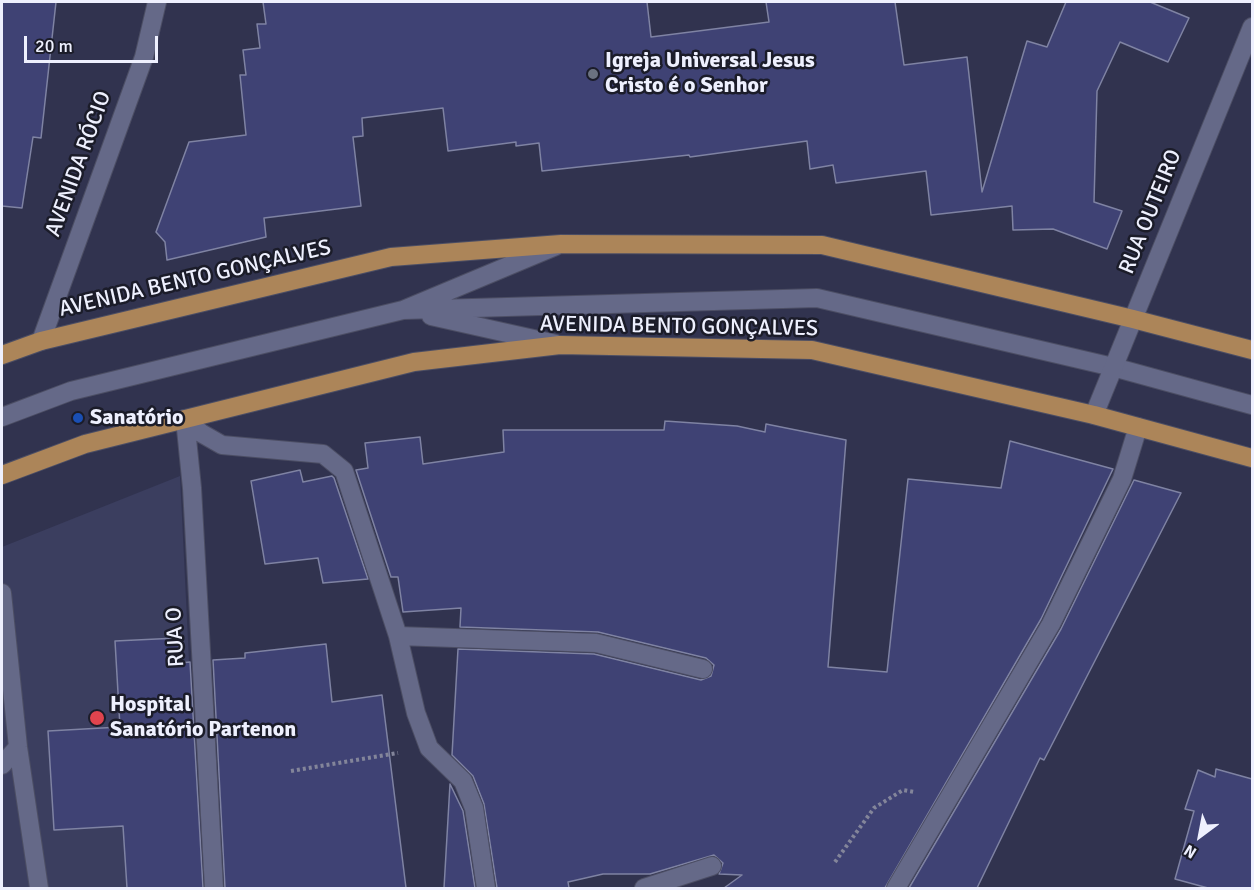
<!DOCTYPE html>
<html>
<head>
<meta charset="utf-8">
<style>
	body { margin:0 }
	#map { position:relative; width:1254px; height:890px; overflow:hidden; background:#31334f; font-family:Signika,sans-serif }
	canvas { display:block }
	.frame { position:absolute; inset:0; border:3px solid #eef0fe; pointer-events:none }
	.north { position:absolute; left:1170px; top:806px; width:60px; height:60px; -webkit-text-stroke:4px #1b1c29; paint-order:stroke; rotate:212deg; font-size:16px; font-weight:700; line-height:24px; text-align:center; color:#eef0fe }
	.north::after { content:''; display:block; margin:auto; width:21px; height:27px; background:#eef0fe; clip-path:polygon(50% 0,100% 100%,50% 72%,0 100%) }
	.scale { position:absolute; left:24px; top:36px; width:134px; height:27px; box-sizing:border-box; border:3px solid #eef0fe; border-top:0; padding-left:8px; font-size:18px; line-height:21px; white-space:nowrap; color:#eef0fe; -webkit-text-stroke:4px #1b1c29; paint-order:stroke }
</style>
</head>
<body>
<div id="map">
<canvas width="1254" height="890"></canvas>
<div class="frame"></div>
<div class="north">N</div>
<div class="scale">20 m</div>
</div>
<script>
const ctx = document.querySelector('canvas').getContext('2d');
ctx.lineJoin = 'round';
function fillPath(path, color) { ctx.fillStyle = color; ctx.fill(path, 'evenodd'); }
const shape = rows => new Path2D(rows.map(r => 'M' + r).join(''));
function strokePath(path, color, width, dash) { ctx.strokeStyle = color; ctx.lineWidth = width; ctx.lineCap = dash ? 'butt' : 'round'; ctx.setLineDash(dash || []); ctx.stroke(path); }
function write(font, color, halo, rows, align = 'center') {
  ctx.font = font + ' Signika,sans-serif'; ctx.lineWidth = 5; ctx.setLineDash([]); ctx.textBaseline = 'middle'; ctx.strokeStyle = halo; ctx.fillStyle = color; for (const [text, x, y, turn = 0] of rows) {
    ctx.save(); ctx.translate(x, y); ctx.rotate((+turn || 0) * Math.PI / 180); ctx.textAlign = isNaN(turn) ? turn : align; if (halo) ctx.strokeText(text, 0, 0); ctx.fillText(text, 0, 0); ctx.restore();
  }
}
const built = shape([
	[180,476,200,888,2,888,2,547]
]);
const building = shape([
	[2,2,56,2,41,138,33,137,22,208,2,206,2,2],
	[263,2,647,2,651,37,769,22,766,2,895,2,904,65,967,57,982,192,1027,41,1047,47,1066,2,1150,2,1189,18,1168,62,1120,42,1097,91,1094,202,1122,211,1107,249,1053,229,1013,230,1012,206,931,215,926,171,836,183,833,165,810,169,807,141,690,157,689,155,542,171,539,143,516,146,516,142,448,151,443,108,362,118,363,136,353,137,361,206,264,218,266,237,167,260,165,242,156,232,189,142,246,135,240,75,246,75,243,50,260,48,257,24,266,24,263,2],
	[665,421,737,426,765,432,766,424,846,440,828,667,887,672,908,479,1001,488,1010,441,1113,469,1041,619,885,888,724,888,742,875,719,874,723,863,714,855,650,874,603,874,568,882,569,888,497,888,484,804,473,776,452,755,458,649,594,654,701,680,711,676,714,665,706,658,598,632,460,627,461,608,403,612,398,577,391,577,356,470,368,468,365,443,420,437,423,464,504,452,503,430,664,430,665,421],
	[300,470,303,482,332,476,334,478,368,579,323,583,318,558,265,564,251,481,300,470],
	[1134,480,1181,493,1044,760,1040,758,977,888,909,888,1061,629,1134,480],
	[178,638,180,663,190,662,203,888,127,888,123,826,54,830,48,731,120,727,115,641,178,638],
	[326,644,332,702,382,695,406,888,225,888,213,660,245,658,245,653,326,644],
	[1216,769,1252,779,1252,888,1208,888,1175,879,1194,811,1185,809,1198,770,1215,777,1216,769],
	[450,784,463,811,475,888,444,888,450,784]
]);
const path = shape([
	[291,771,398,753],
	[835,862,874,808,903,790,914,792]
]);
const service = shape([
	[403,310,817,298,1113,367,1252,405],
	[431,316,556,344],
	[2,417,71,391,403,310,556,246],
	[185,419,201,433,222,445,323,454,344,471,398,636,416,713,429,748,463,781,474,808,486,888],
	[185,419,192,488,214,888],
	[2,593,18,747,39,888],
	[398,636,596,643,703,669],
	[2,765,18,747],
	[644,888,712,866],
	[896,888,1051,624,1122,479,1138,427]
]);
const minor = shape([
	[41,341,144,57,157,2]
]);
const tertiary = shape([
	[1094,415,1252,27]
]);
const primary = shape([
	[2,355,41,341,391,257,561,244,822,245,1133,319,1252,350],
	[2,475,85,444,414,362,560,345,812,350,1094,415,1252,458]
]);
const markers = [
	[593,74,6,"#6b7280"],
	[78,418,6,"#1a4fb4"],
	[97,718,8,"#e0444e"]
];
const poiNames = [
	["Igreja Universal Jesus",605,61],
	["Cristo é o Senhor",605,86],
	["Sanatório",90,418],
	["Hospital",110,705],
	["Sanatório Partenon",110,730]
];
const streetNames = [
	["AVENIDA RÓCIO",79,164,-70],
	["RUA OUTEIRO",1151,212,-68],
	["AVENIDA BENTO GONÇALVES",195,279,-13],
	["AVENIDA BENTO GONÇALVES",679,327,1],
	["RUA O",176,637,-93]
];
fillPath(built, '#3b3e5f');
fillPath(building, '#3f4274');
strokePath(building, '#7f83a3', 1.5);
strokePath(service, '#4c4e64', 20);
strokePath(minor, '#4c4e64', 20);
strokePath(tertiary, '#4c4e64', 20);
strokePath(primary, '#4c4e64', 20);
strokePath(path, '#83859a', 4, [3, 3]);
strokePath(service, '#656988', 18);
strokePath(minor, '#656988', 18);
strokePath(tertiary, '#656988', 18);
strokePath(primary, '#ac8559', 18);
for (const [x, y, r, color] of markers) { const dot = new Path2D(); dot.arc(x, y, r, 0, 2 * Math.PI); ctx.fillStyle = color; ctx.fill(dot); strokePath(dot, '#1b1c29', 2); }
write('bold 22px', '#eef0fe', '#1b1c29', poiNames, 'left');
write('22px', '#eef0fe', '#1b1c29', streetNames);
</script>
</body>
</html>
